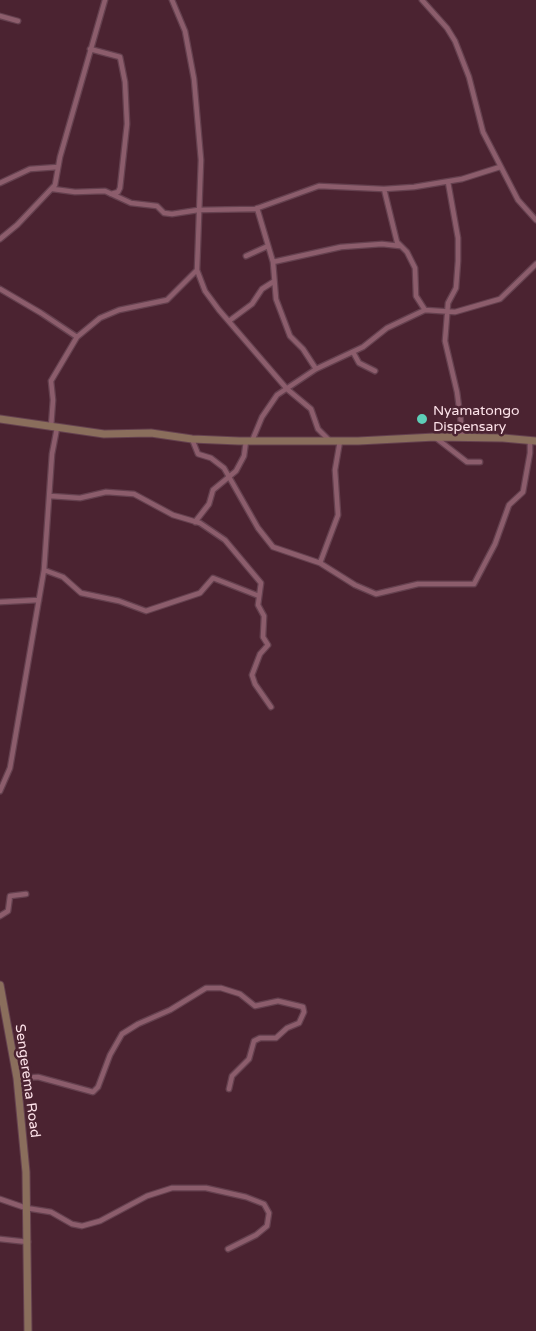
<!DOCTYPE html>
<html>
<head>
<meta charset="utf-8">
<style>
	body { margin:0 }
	canvas { display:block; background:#4b2331 }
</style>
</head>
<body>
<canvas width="536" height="1331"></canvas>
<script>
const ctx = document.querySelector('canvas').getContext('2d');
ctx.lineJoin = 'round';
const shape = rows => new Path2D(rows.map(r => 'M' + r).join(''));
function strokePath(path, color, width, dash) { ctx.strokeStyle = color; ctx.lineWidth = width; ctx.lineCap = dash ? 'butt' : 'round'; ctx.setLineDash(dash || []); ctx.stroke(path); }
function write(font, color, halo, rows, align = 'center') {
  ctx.font = font + ' "Varela Round",sans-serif'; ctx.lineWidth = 5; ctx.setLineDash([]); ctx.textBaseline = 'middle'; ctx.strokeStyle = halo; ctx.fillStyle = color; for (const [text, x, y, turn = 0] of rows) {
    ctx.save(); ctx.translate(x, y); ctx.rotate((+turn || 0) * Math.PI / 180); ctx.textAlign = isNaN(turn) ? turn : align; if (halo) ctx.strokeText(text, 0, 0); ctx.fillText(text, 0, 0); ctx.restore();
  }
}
const street = shape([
	[172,0,185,31,194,79,201,160,197,270,205,291,219,310,287,389,311,409,318,429,329,440],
	[422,0,447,28,455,41,469,77,483,132,518,200,536,220],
	[0,16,18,21],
	[90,49,120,57,125,82,127,124,120,188,118,192,111,194],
	[448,182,458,238,458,261,456,288,448,303,445,341,457,392,463,438],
	[0,183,30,169,58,167],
	[53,189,75,192,105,191,131,203,157,206,164,213,172,214,198,210,255,209,319,186,384,189,414,187,462,179,500,167],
	[384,189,397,242,407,252,415,268,416,296,425,310],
	[257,208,273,262,276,299,290,336,303,349,316,369],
	[0,239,17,225,55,185,60,157,105,0],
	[246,256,268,246],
	[273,262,341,247,382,244,400,246],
	[0,289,41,313,77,337],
	[229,321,252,304,262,289,273,282],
	[353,352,359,363,375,371],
	[51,427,53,400,51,381,77,337,100,318,119,310,167,300,197,270],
	[436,438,467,462,480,462],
	[192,439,198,454,211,458,224,468,258,528,273,547,320,563,355,585,376,594,418,584,474,584,495,544,509,505,523,492,530,453,530,440],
	[252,441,262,417,277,395,316,369,363,347,387,328,425,310,455,312,500,299,536,264],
	[50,496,80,498,106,492,134,494,173,515,200,523,225,540,261,583,258,605,264,616,263,637,268,645,260,654,252,675,255,684,271,707],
	[195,522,209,504,213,490,236,471,244,456,246,441],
	[320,563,338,515,335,470,340,441],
	[44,570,63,577,81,593,119,601,146,611,200,593,213,578,259,596],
	[0,602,39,600],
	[0,791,10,768,44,570,52,454,57,428],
	[0,916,8,911,10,896,26,894],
	[17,1078,38,1077,93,1092,98,1087,110,1055,122,1034,138,1024,170,1010,206,988,221,988,240,994,255,1006,278,1001,303,1007,304,1012,299,1023,287,1028,276,1038,260,1038,254,1041,249,1059,232,1076,229,1089],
	[0,1199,26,1208,51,1212,72,1224,82,1226,100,1221,147,1196,172,1188,206,1188,246,1197,264,1204,269,1213,267,1226,256,1235,228,1249],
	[0,1239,28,1242]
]);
const secondary = shape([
	[0,419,104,434,151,433,192,439,239,441,358,441,435,437,503,438,536,441],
	[0,985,17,1078,26,1172,28,1331]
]);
const markers = [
	[422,419,6,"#5eceb8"]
];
const poiNames = [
	["Nyamatongo",433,411],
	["Dispensary",433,427]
];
const streetNames = [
	["Sengerema Road",27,1081,82]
];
strokePath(street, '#65414f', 7);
strokePath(secondary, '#65414f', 9);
strokePath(street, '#8c5d6c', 4.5);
strokePath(secondary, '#8a6e5c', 7);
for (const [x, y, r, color] of markers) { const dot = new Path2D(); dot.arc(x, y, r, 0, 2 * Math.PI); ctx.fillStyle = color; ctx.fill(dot); strokePath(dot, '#4b2331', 2); }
write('14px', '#fde2e9', '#4b2331', poiNames, 'left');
write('14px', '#fde2e9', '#4b2331', streetNames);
</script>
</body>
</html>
